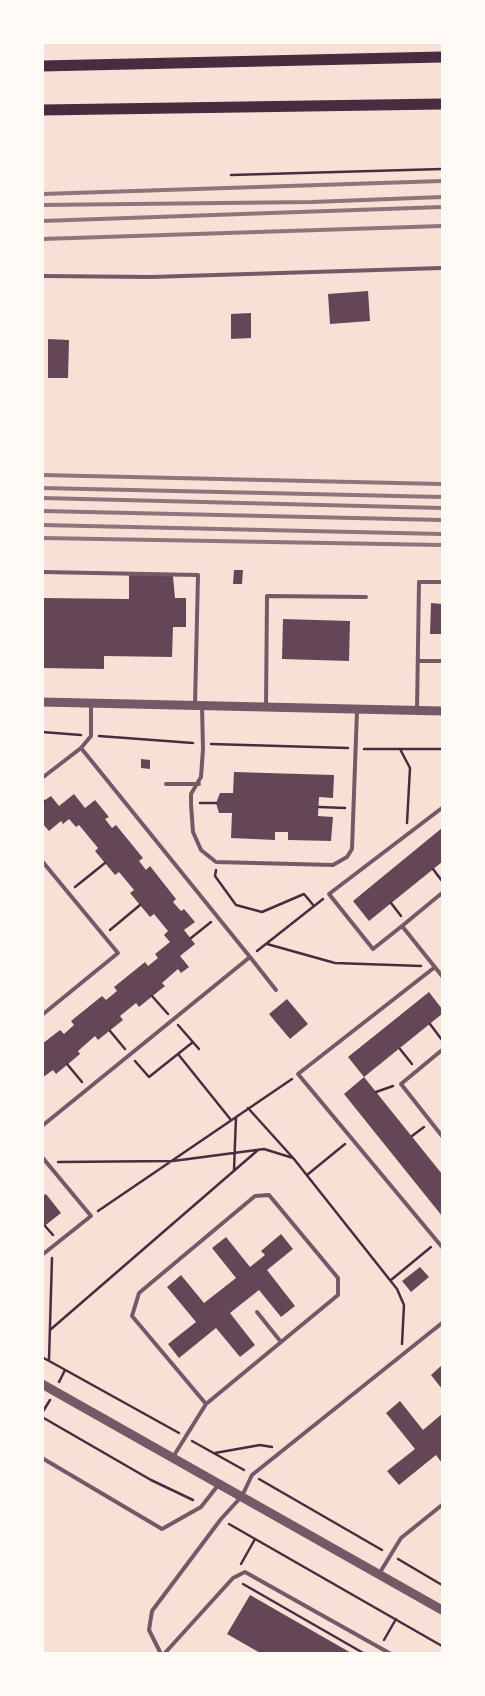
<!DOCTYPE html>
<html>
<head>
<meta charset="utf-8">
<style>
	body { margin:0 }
	#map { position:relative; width:485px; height:1696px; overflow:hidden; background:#f7e1d7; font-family:Raleway,sans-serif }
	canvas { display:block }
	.frame { position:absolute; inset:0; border:44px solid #fffaf5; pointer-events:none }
</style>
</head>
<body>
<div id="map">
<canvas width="485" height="1696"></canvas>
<div class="frame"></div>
</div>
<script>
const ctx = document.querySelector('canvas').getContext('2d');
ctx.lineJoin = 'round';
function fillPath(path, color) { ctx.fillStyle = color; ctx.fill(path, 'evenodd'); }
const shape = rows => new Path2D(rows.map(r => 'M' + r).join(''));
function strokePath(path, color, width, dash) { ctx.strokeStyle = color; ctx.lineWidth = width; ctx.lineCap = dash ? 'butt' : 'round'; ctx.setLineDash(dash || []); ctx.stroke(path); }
const building = shape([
	[368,291,370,321,330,324,328,294],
	[251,313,251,338,231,339,231,314],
	[48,339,69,340,68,378,48,378],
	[234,570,243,570,242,584,233,584],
	[129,574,173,576,175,598,186,598,186,627,173,627,172,657,104,656,104,669,42,668,42,598,129,599],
	[431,603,442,604,442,634,430,634],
	[283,619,350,621,349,661,282,659],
	[141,759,150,760,150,769,141,768],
	[234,772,334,775,333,798,319,797,318,816,333,817,331,841,288,840,288,832,275,832,275,840,231,838,232,813,219,813,216,803,220,793,233,793],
	[74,794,85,808,95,800,109,817,105,819,112,828,116,825,143,858,139,861,146,870,150,866,176,899,173,902,181,911,184,909,195,922,184,930,195,944,180,956,189,967,181,973,178,969,162,983,165,986,139,1007,136,1003,120,1016,123,1020,98,1040,95,1036,78,1051,80,1054,56,1074,53,1070,42,1078,42,1044,60,1030,64,1034,74,1025,71,1021,102,996,106,1000,117,991,114,987,145,962,148,966,158,958,155,954,170,942,164,935,168,931,154,914,150,917,130,893,134,890,119,872,115,875,95,851,98,848,79,825,76,827,69,819,63,824,61,821,49,831,42,823,42,802,51,796,59,806],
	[442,828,442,862,369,921,353,901],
	[429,992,442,1009,442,1014,364,1077,348,1057],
	[287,999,308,1024,290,1039,269,1014],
	[364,1077,442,1174,442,1216,344,1094],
	[46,1194,61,1213,42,1228,42,1196],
	[281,1234,293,1249,267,1270,295,1306,281,1317,259,1290,230,1313,255,1345,240,1357,216,1328,179,1358,168,1344,196,1322,167,1287,181,1275,204,1303,236,1278,212,1248,226,1237,250,1267,265,1255,261,1251],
	[420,1267,429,1277,411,1292,402,1281],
	[442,1365,442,1389,431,1375],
	[400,1401,423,1430,442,1414,442,1463,436,1455,399,1485,387,1471,415,1449,386,1413],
	[250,1595,353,1654,262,1654,227,1634]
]);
const path = shape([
	[231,175,442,169],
	[42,732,81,735],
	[99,736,193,743],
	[211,744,348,748],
	[364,749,442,749],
	[400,749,410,768,407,823],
	[42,799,44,801],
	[200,803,216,803],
	[319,807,345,808],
	[433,869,442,881],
	[216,870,215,876,236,905,262,912,304,894,314,906],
	[75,887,105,863],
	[391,903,401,916],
	[110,930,140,905],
	[191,938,211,922],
	[267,944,335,963,421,966],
	[257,951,323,899],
	[152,996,168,1014],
	[430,1024,442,1040],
	[178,1025,199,1049],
	[110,1031,125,1049],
	[400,1049,412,1064],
	[178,1054,231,1120],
	[135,1061,149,1077,193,1042],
	[67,1064,82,1082],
	[376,1092,393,1086],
	[248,1108,294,1159,397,1289,404,1305,402,1344],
	[412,1136,424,1127],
	[58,1162,173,1161,264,1149,293,1158],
	[234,1170,236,1117],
	[307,1175,345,1144],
	[98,1211,292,1079],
	[45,1226,53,1235],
	[391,1280,431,1247],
	[50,1330,258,1150],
	[42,1357,179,1433],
	[49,1360,52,1258],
	[59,1382,65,1370],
	[42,1413,50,1400],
	[42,1417,151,1480,193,1500],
	[192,1441,244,1470],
	[215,1453,260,1445,272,1447],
	[259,1479,382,1550],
	[229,1524,442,1646],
	[398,1559,442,1585],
	[241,1564,255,1539],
	[243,1584,365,1654],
	[384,1640,396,1619]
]);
const service = shape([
	[42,276,151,277,442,268],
	[42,572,198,575,195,705],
	[418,661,442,661],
	[202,706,203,749,201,777,191,794,191,804,193,832,201,850,216,862,333,865,347,857,352,849,357,710],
	[266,707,267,596,366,597],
	[417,710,419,582,442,582],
	[42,778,81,748],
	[166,784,199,784],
	[42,861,118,953,42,1015],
	[442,893,402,926,442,976],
	[402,926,373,949,329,894,442,808],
	[250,957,276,990],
	[435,967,298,1074,442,1247],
	[442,1050,401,1084,442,1136],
	[42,1126,250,957,81,748,91,736,91,703],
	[42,1157,91,1216,42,1255],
	[257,1312,281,1342],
	[173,1457,206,1404,338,1295,338,1278,269,1195,255,1196,139,1293,132,1316,206,1404],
	[42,1458,162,1529,201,1507,219,1484],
	[379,1574,401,1538,442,1505],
	[161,1654,149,1630,152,1611,221,1519,242,1496,252,1475,442,1323],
	[164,1654,233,1578,245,1572,391,1654]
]);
const tertiary = shape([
	[42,702,442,711],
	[42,1384,442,1610]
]);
const primary = shape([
	[42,66,442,57],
	[42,110,442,104]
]);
const rail = shape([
	[42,194,442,181],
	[42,205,312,202,442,197],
	[42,221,442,207],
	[42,239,442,226],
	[42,475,442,484],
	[42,488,442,497],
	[42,498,442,508],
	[42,511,442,520],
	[42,525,442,534],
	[42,538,442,545]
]);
fillPath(building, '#644757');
strokePath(path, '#4a2c40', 2.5);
strokePath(service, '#755966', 4);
strokePath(tertiary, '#755966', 9);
strokePath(primary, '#4a2c40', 11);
strokePath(rail, '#8f747c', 4);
</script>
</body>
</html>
